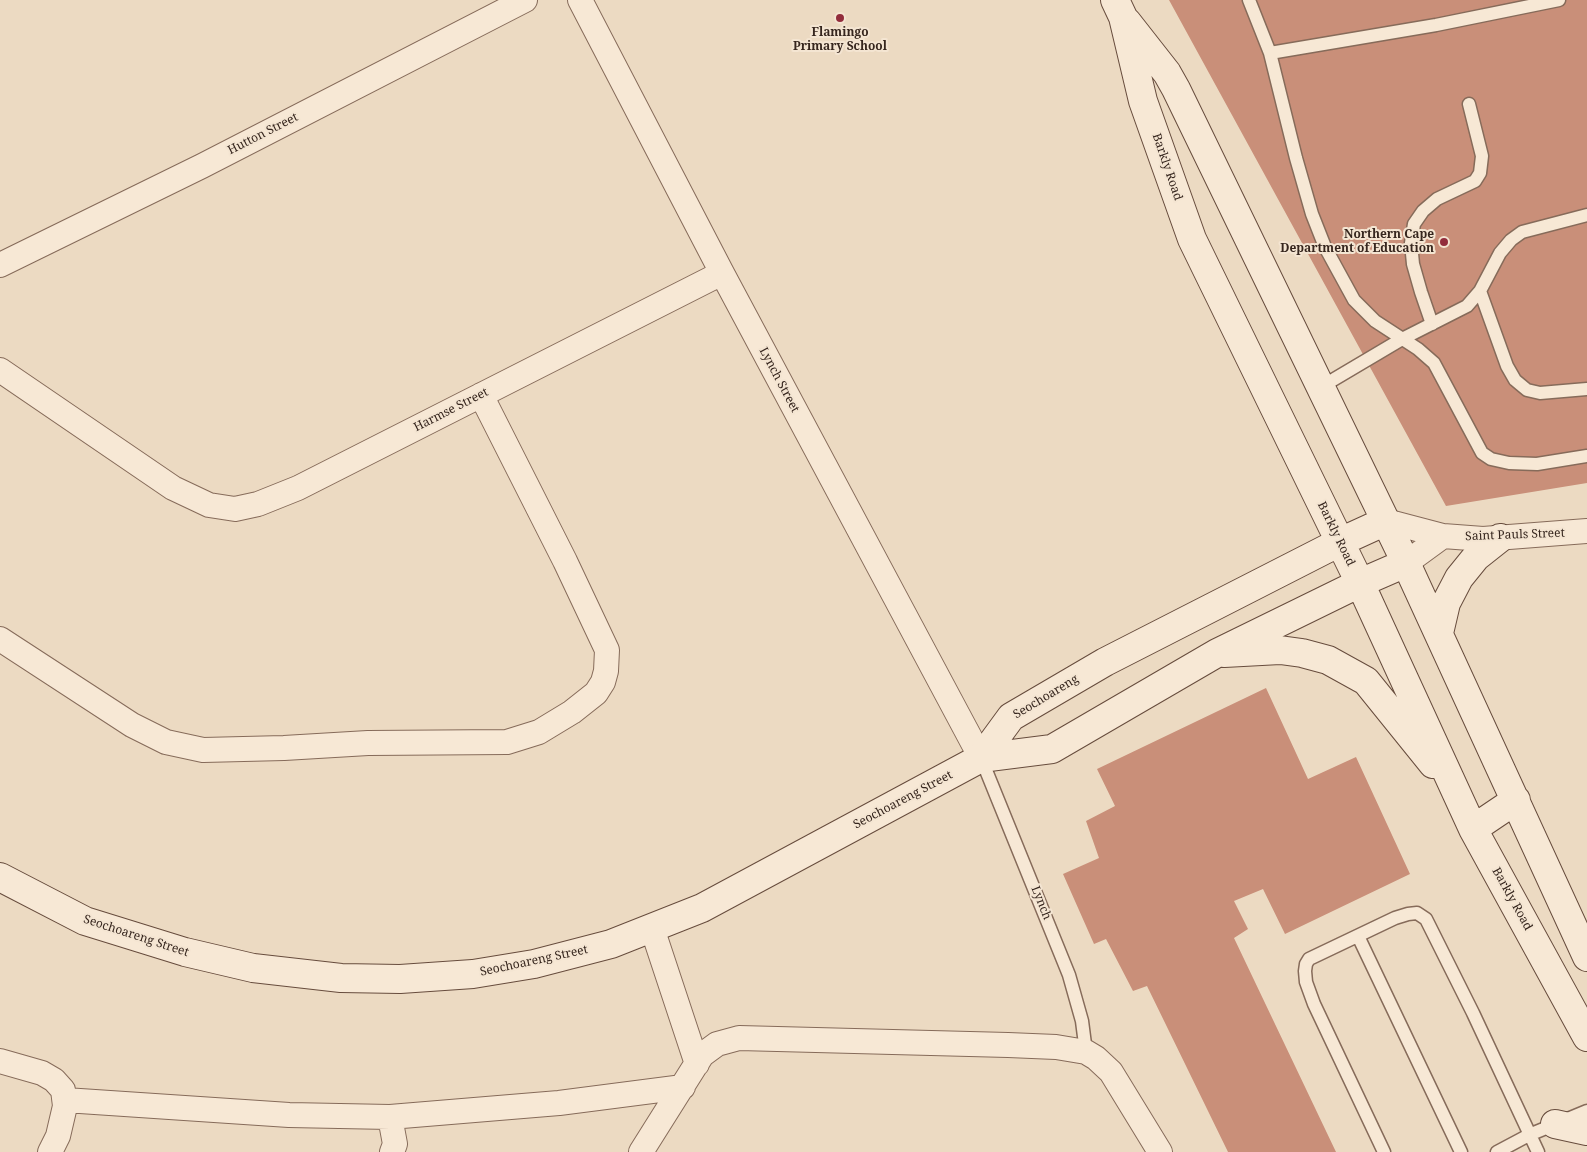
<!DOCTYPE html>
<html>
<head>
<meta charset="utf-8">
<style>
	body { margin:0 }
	canvas { display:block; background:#ecdac2 }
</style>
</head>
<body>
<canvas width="1587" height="1152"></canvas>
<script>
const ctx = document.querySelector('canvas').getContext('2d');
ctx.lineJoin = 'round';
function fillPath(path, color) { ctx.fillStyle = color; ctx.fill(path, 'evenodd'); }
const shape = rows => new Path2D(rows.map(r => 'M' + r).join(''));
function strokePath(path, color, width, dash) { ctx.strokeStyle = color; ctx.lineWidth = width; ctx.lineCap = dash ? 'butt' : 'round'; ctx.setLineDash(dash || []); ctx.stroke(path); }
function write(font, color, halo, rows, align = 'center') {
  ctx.font = font + ' "Noto Serif",serif'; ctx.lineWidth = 4; ctx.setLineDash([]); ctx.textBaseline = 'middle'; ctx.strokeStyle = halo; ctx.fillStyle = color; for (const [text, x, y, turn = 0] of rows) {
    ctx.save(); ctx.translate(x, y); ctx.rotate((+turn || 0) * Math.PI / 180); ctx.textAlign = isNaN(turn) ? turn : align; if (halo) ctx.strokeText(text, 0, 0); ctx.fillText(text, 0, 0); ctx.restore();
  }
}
const building = shape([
	[1169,0,1587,0,1587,483,1446,506],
	[1266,688,1308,779,1356,757,1410,874,1285,934,1263,889,1234,901,1248,929,1234,938,1336,1152,1228,1152,1147,986,1133,991,1106,939,1094,944,1063,874,1099,858,1086,821,1115,806,1097,769]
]);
const lane = shape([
	[1249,0,1270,53,1296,158,1312,214,1325,247,1354,300,1375,321,1418,349,1434,363,1482,453,1491,459,1509,463,1537,464,1587,456],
	[1270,53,1436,25,1559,0],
	[1480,291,1507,366,1515,380,1527,390,1540,393,1587,389],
	[1432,324,1421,292,1413,264,1411,243,1414,224,1423,211,1437,199,1475,181,1480,173,1482,156,1469,104],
	[1321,387,1402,339,1467,306,1480,291,1500,253,1511,240,1522,232,1587,215],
	[981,758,1069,975,1082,1021,1086,1052],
	[1358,936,1461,1152],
	[1384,1152,1314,1004,1306,982,1305,971,1306,964,1309,959,1395,918,1408,914,1417,913,1426,919,1473,1013,1538,1152],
	[1497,1152,1529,1135,1587,1111]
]);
const street = shape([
	[580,0,722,273,981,758],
	[0,265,202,166,525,0],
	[0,370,173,488,209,505,235,509,258,504,298,488,722,273],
	[1386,521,1443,536,1483,539,1587,531],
	[1406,563,1443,536],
	[0,639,132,725,166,742,203,750,284,748,368,743,507,742,539,732,572,712,596,693,603,682,606,671,607,650,565,561,481,395],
	[652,928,697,1064],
	[0,1061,42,1073,54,1080,63,1090,65,1106,58,1136,50,1152],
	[65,1100,289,1115,390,1117,559,1103,683,1087],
	[390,1117,395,1144,392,1152],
	[641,1152,702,1055,717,1044,739,1038,1008,1045,1056,1047,1086,1052,1096,1058,1111,1072,1160,1152]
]);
const secondary = shape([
	[1115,0,1123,17,1143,101,1192,239,1360,583,1473,829,1587,1037],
	[1127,22,1167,73,1176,89,1406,563,1587,957],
	[1439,633,1446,603,1459,578,1476,557,1500,538],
	[1224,653,1280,650,1302,653,1328,660,1366,681,1433,764],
	[981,758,1011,717,1105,662,1340,542,1386,521],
	[1473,829,1516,800],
	[0,877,85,921,185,952,253,968,341,978,400,979,473,974,534,964,611,944,702,908,981,758,1052,749,1217,653,1360,583,1406,563],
	[1555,1124,1587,1131]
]);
const markers = [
	[840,18,5,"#922c3b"],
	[1444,242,5,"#922c3b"]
];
const poiNames = [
	["Flamingo",840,33],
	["Primary School",840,47],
	["Northern Cape",1434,235,"right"],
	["Department of Education",1434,249,"right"]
];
const streetNames = [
	["Hutton Street",263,134,-27],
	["Barkly Road",1167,167,71],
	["Lynch Street",779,380,62],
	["Harmse Street",451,410,-27],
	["Barkly Road",1336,534,64],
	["Saint Pauls Street",1515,535,-2],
	["Seochoareng",1046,697,-31],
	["Seochoareng Street",903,800,-28],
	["Barkly Road",1512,899,61],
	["Lynch",1041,903,68],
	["Seochoareng Street",136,936,18],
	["Seochoareng Street",534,961,-12]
];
fillPath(building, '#c98f79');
strokePath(lane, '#866b5a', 15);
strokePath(street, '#866b5a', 26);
strokePath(secondary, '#674c3d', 30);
strokePath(lane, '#f7e8d5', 12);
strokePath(street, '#f7e8d5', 24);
strokePath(secondary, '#f7e8d5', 28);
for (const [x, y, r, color] of markers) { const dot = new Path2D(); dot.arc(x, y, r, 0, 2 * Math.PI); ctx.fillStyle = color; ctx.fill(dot); strokePath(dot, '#f4e5d2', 2); }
write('bold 12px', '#36261e', '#f4e5d2', poiNames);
write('12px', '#36261e', '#f4e5d2', streetNames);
</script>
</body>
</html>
